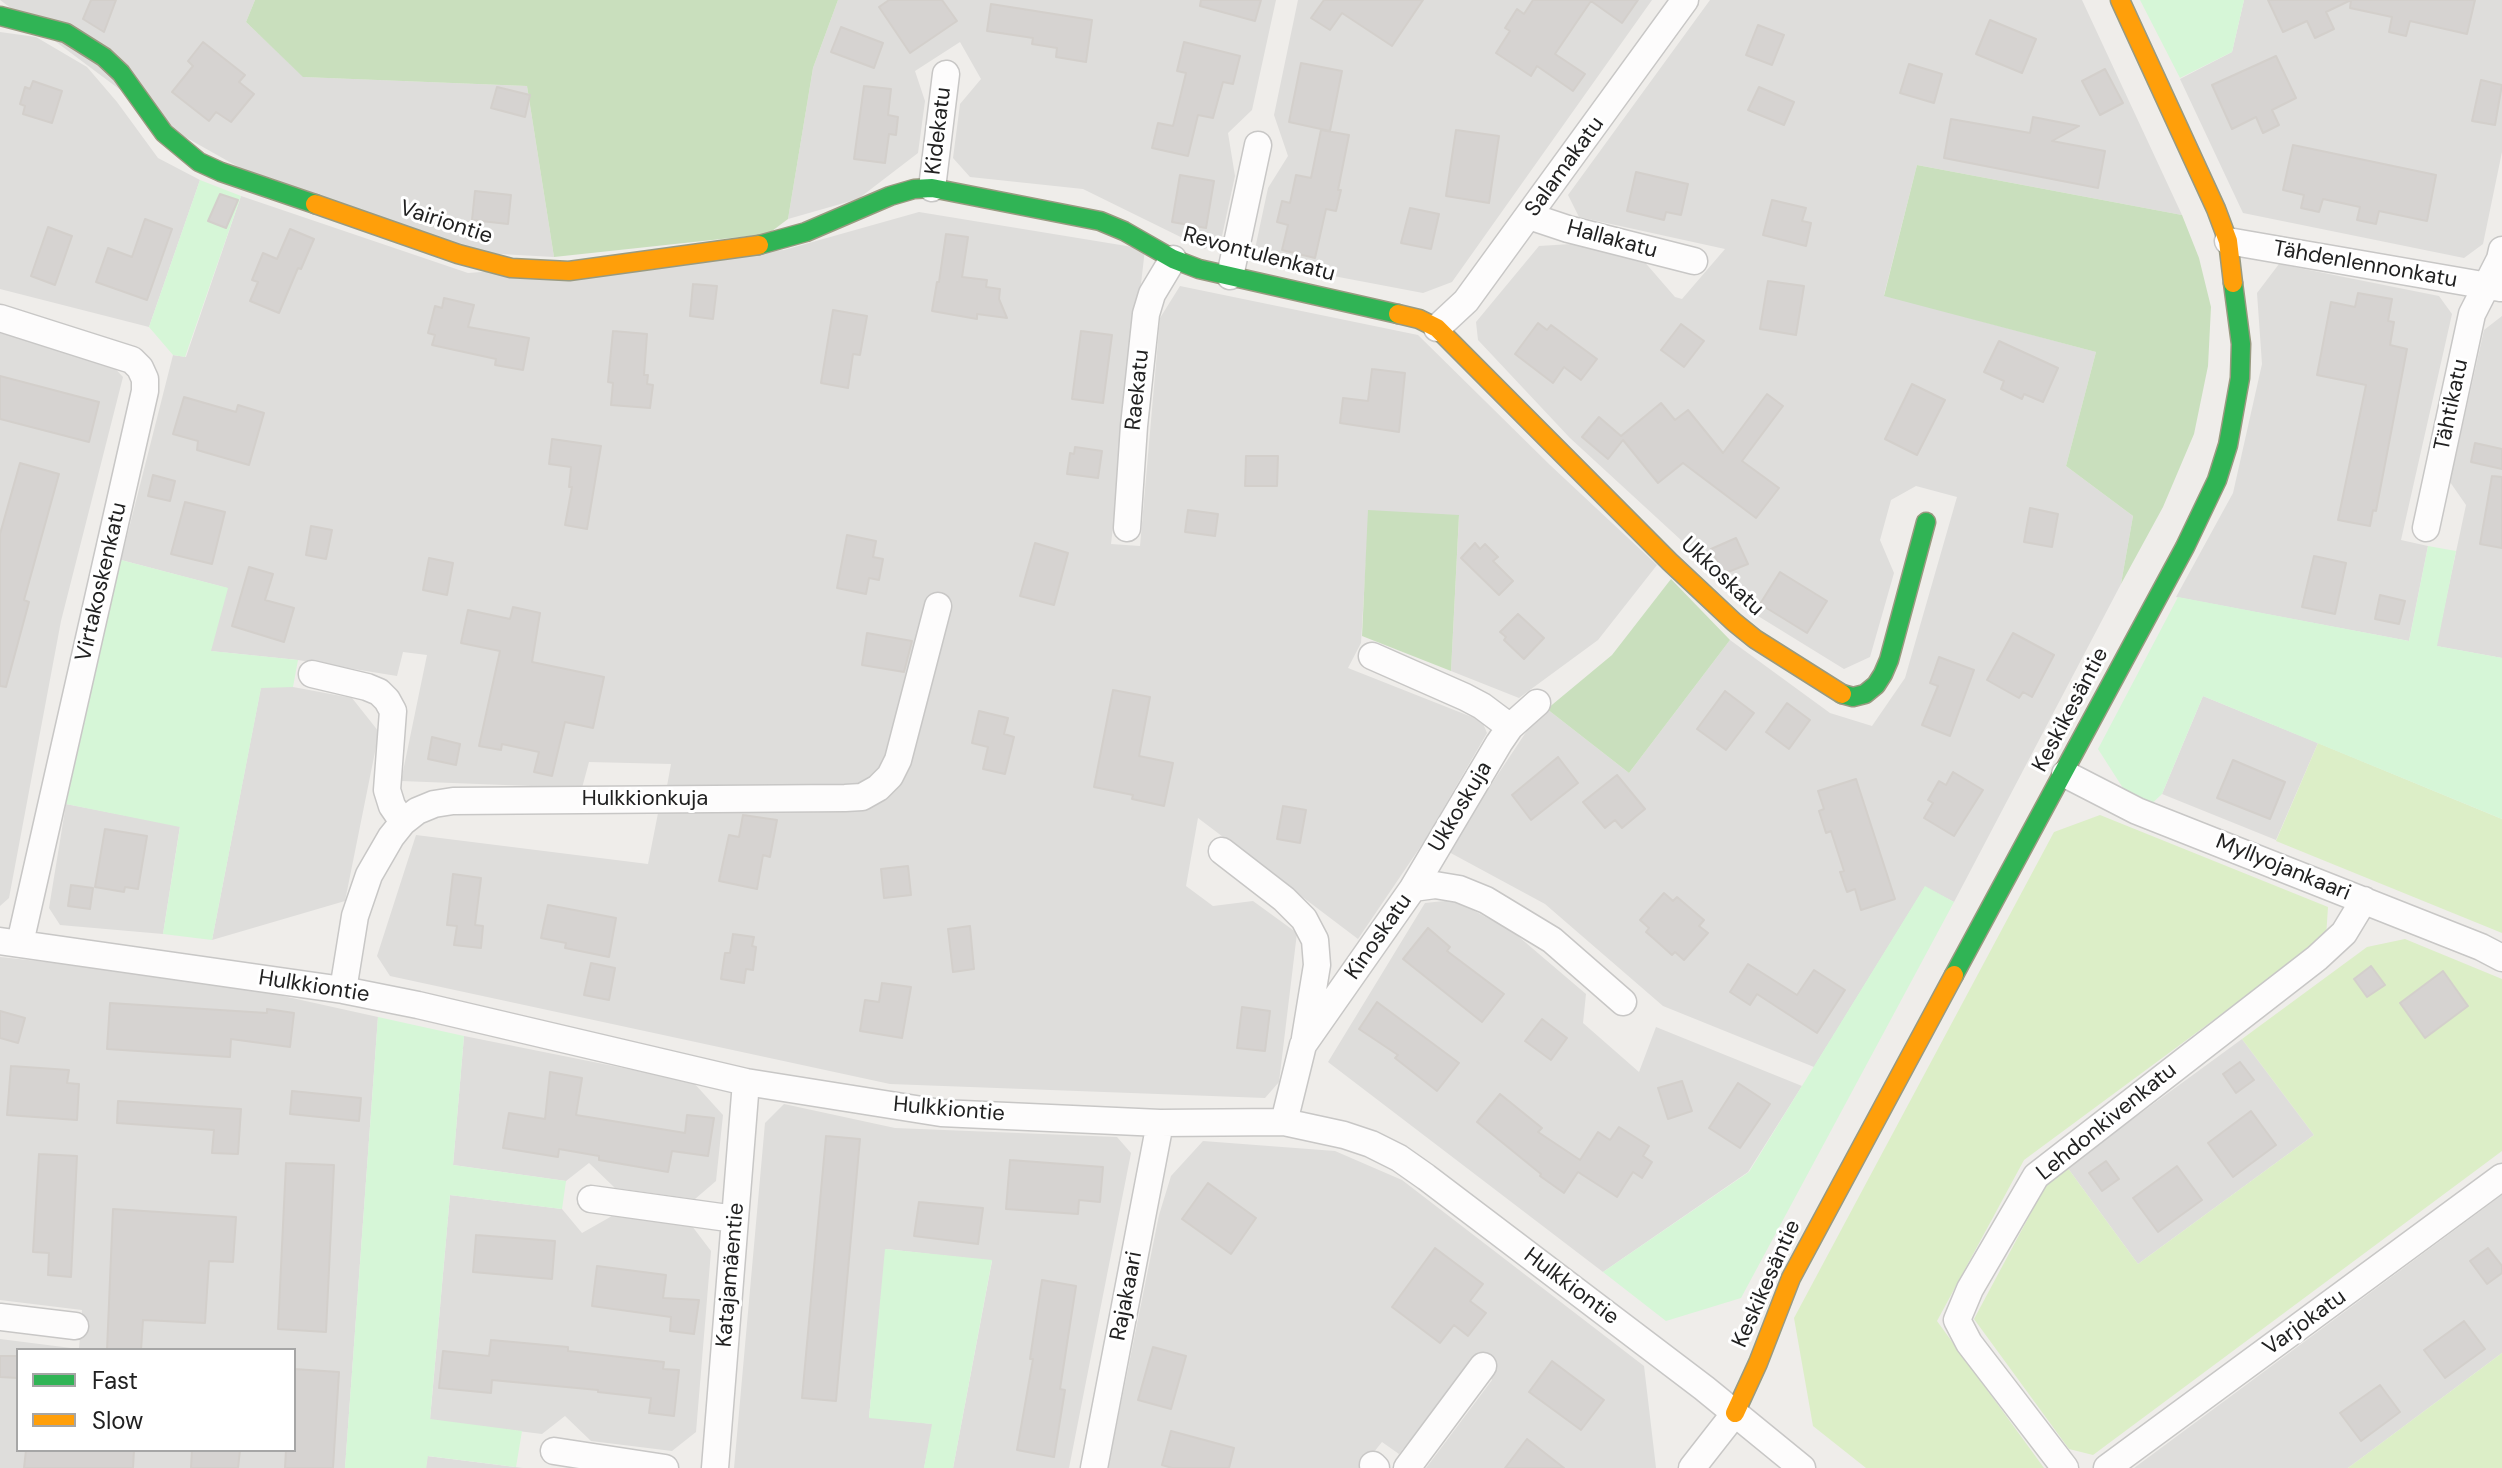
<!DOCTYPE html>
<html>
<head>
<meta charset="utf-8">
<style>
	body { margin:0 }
	#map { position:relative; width:2502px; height:1468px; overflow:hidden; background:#efedea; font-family:"DM Sans",sans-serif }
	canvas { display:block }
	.legend { position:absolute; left:16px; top:1348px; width:280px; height:104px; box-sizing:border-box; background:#fff; border:2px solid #a6a6a6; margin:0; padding:10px 14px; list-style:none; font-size:24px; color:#212121 }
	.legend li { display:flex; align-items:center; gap:16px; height:40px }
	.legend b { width:40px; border:2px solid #a6a6a6 }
</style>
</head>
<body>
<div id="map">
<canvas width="2502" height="1468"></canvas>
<ul class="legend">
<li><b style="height:10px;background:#30b455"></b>Fast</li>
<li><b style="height:10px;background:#ff9f0a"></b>Slow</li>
</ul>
</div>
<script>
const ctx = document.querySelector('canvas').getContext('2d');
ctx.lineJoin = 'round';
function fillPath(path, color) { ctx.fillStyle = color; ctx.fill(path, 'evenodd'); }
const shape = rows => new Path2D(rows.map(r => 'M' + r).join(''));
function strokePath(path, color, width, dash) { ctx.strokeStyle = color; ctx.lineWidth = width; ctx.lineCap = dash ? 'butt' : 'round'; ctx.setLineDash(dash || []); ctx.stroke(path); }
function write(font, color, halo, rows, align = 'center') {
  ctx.font = font + ' "DM Sans",sans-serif'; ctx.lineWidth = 6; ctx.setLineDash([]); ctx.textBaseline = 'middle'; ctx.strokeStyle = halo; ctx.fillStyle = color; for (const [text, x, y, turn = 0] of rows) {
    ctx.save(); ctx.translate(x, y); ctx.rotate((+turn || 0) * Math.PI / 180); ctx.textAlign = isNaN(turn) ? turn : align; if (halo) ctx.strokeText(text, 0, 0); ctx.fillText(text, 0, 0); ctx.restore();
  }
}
const residential = shape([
	[0,0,255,0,246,22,304,77,527,86,554,257,482,253,258,178,178,133],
	[838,0,1276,0,1252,110,1228,133,1235,176,1222,236,1205,249,1083,189,970,177,953,158,960,104,981,79,960,42,915,71,925,101,918,153,858,199,788,219,813,68],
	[1298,0,1652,0,1452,282,1423,293,1270,264,1255,249,1268,188,1288,156,1274,115],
	[1710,0,2082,0,2182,215,1917,165,1884,295,2096,352,2066,466,2133,516,2121,584,1954,902,1925,887,1814,1067,1663,1006,1545,904,1447,851,1536,717,1547,709,1629,773,1730,640,1830,713,1872,726,1905,678,1957,497,1916,486,1891,500,1880,540,1894,573,1870,657,1844,669,1758,616,1719,575,1570,438,1478,340,1476,322,1539,246,1571,244,1642,259,1675,297,1682,299,1725,249,1579,217,1568,195],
	[2244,0,2502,0,2502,152,2483,244,2464,258,2243,213,2180,79,2232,52],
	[0,32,36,37,87,67,117,102,158,158,200,180,149,327,0,289],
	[241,196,468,273,784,250,919,212,1145,249,1111,544,1140,546,1160,318,1180,286,1418,335,1550,465,1657,565,1598,640,1519,698,1451,671,1459,516,1369,511,1361,643,1348,668,1482,721,1487,733,1425,840,1358,939,1198,818,1186,886,1213,906,1253,901,1297,933,1279,1082,1265,1098,890,1084,390,976,377,956,416,835,648,864,660,803,667,786,671,764,589,762,582,788,401,781,427,655,403,652,397,676,298,660,210,651,227,588,121,560,173,355,186,357],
	[2279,264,2439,296,2452,314,2401,540,2428,546,2409,641,2176,597,2233,493,2262,364,2257,293],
	[2502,316,2502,658,2436,646,2466,505,2450,482,2484,330],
	[0,333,107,360,123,377,61,621,9,898,0,906],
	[261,687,293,687,352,698,379,732,345,901,212,940],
	[2203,696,2318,743,2276,840,2162,794],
	[66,804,180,826,163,934,60,925,49,908],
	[1454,900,1512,931,1586,994,1583,1023,1639,1072,1656,1027,1802,1086,1748,1172,1603,1272,1328,1062,1425,903],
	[0,957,206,979,378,1017,345,1468,0,1468,0,1339,79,1349,82,1310,0,1300],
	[18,1350,294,1350,294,1450,18,1450],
	[464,1036,693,1082,723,1115,716,1181,695,1199,615,1188,589,1163,566,1181,453,1165],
	[2242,1039,2314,1135,2138,1264,2067,1167],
	[784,1104,895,1128,1117,1137,1131,1153,1069,1468,953,1468,992,1261,886,1249,869,1417,933,1424,924,1468,734,1468,765,1123],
	[1203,1141,1335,1151,1402,1180,1644,1366,1656,1468,1426,1468,1492,1380,1476,1356,1399,1454,1382,1442,1361,1468,1108,1468,1159,1215,1171,1176],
	[450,1195,562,1209,582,1233,612,1216,692,1226,711,1251,696,1432,672,1451,591,1441,565,1416,542,1434,430,1420],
	[2502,1195,2502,1353,2348,1468,2134,1468],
	[427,1456,523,1468,426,1468]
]);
const grass = shape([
	[2318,743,2502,819,2502,933,2276,841],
	[2100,815,2328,907,2326,937,2024,1160,1937,1321,2044,1468,1866,1468,1813,1426,1794,1318,2054,832],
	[2405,939,2502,979,2502,1151,2093,1455,2069,1449,1974,1319,2048,1181,2067,1167,2138,1264,2314,1135,2242,1039,2367,947],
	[2502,1353,2502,1468,2348,1468]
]);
const forest = shape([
	[255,0,838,0,813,68,788,219,768,234,554,257,527,86,303,77,246,22],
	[1917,165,2182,215,2199,258,2211,307,2208,366,2194,434,2163,507,2121,584,2133,516,2066,466,2096,352,1884,296],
	[1368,510,1459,515,1451,671,1362,636],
	[1671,579,1730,640,1629,773,1547,709,1612,655]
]);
const park = shape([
	[2140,0,2244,0,2232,52,2180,78],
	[200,180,241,196,185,357,173,355,149,327],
	[2428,546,2456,551,2437,646,2502,658,2502,819,2203,696,2162,794,2142,813,2137,810,2098,749,2178,597,2409,641],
	[121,560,228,588,211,651,298,660,293,687,261,688,212,940,163,934,180,827,66,804],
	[1925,886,1954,902,1741,1298,1666,1321,1603,1272,1749,1172],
	[378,1017,464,1036,453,1165,566,1181,562,1209,450,1195,430,1419,522,1431,516,1467,428,1456,426,1468,345,1468],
	[885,1249,992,1260,953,1468,924,1468,932,1424,869,1418]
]);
const building = shape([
	[91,0,116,0,104,32,83,19,91,0],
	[889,0,942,0,957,21,910,53,879,7,889,0],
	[1201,0,1261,0,1255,21,1200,6,1201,0],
	[1324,0,1423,0,1392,46,1342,13,1330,30,1311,18,1324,0],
	[1533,0,1638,0,1622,23,1591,1,1555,54,1585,74,1573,91,1537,66,1531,76,1496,53,1510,31,1505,28,1517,9,1524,14,1533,0],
	[2268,0,2351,0,2326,12,2334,29,2315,38,2307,21,2283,32,2268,0],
	[2351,0,2475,0,2467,34,2410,21,2406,36,2389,32,2392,17,2350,8,2351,0],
	[991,4,1092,20,1086,62,1056,57,1057,48,1032,44,1033,38,987,31,991,4],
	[1990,20,2036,39,2022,73,1976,54,1990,20],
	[1758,25,1784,35,1772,65,1746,55,1758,25],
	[841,27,883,43,874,68,831,52,841,27],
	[203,42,245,75,239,82,254,94,231,122,216,112,209,121,172,92,193,66,188,61,203,42],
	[1184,42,1240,56,1233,84,1223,82,1213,118,1198,115,1188,156,1152,148,1158,123,1173,126,1186,73,1177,71,1184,42],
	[2276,56,2296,98,2272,110,2279,125,2263,133,2256,117,2232,129,2212,85,2276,56],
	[1301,63,1342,71,1330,131,1289,122,1301,63],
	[1909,64,1942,74,1934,103,1900,93,1909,64],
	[2105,69,2123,103,2100,115,2082,81,2105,69],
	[2481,80,2502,85,2495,125,2472,121,2481,80],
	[33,81,62,91,52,123,23,114,25,106,20,104,25,87,30,89,33,81],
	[864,86,891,89,888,115,898,117,896,135,889,134,885,163,854,159,864,86],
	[497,87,530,95,525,117,491,108,497,87],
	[1759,87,1794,102,1784,125,1748,110,1759,87],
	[2033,117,2079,126,2052,141,2105,151,2098,188,1944,158,1951,119,2030,133,2033,117],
	[1321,130,1349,135,1338,190,1341,190,1336,211,1326,209,1315,258,1282,250,1288,225,1277,222,1282,201,1290,203,1296,175,1311,178,1321,130],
	[1456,130,1499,136,1489,203,1446,196,1456,130],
	[2293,145,2436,175,2427,221,2379,211,2376,224,2357,220,2360,207,2323,199,2319,212,2301,208,2304,195,2283,190,2293,145],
	[1636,172,1688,184,1681,215,1666,212,1664,220,1627,211,1636,172],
	[1180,175,1214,181,1206,228,1172,222,1180,175],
	[475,191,511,195,508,224,472,220,475,191],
	[220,194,238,200,226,228,208,221,220,194],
	[1772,200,1806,208,1802,221,1811,223,1806,246,1763,235,1772,200],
	[1410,208,1439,214,1431,249,1401,243,1410,208],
	[145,219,172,229,147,300,96,282,108,248,132,257,145,219],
	[48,227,72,236,55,285,31,276,48,227],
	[290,229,314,239,301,269,298,268,279,313,250,301,258,282,252,280,263,253,277,259,290,229],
	[946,234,968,237,962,277,987,280,986,287,1000,289,999,299,1007,318,977,314,977,319,932,311,937,282,939,282,946,234],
	[1768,281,1804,286,1796,335,1760,329,1768,281],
	[693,284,717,286,713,319,690,316,693,284],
	[2358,293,2392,299,2388,321,2394,322,2390,345,2407,349,2376,511,2373,510,2370,526,2338,520,2366,385,2317,375,2331,302,2355,307,2358,293],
	[444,298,474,305,468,327,529,338,523,370,495,365,496,359,432,345,435,335,428,333,435,306,442,308,444,298],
	[833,310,867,316,860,355,853,354,848,388,821,383,833,310],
	[1538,323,1547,330,1551,325,1597,359,1581,380,1564,367,1553,383,1515,354,1538,323],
	[1681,324,1704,341,1684,367,1661,350,1681,324],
	[613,331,647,334,644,375,648,375,647,384,653,385,650,408,611,405,613,383,608,382,613,331],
	[1081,331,1112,335,1103,403,1072,399,1081,331],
	[1999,341,2058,368,2043,402,2024,394,2022,399,2001,389,2004,381,1984,372,1999,341],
	[1372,369,1405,373,1399,432,1340,423,1343,398,1368,401,1372,369],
	[0,376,99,402,89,442,0,419,0,376],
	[1912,384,1945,400,1917,455,1885,439,1912,384],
	[1767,394,1783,406,1742,461,1779,488,1756,518,1683,463,1658,483,1623,440,1608,459,1582,437,1599,417,1621,436,1661,403,1675,420,1688,410,1723,453,1767,394],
	[184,397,236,412,238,405,264,413,249,465,197,450,198,441,173,434,184,397],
	[552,439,601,446,587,529,565,525,572,487,569,487,571,467,549,464,552,439],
	[2475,443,2502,449,2502,469,2471,462,2475,443],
	[1075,447,1102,451,1098,478,1067,474,1070,453,1074,454,1075,447],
	[1246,456,1278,456,1277,486,1245,486,1246,456],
	[20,463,59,474,24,600,29,602,6,687,0,686,0,534,20,463],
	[153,475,175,481,170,501,148,496,153,475],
	[2492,476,2502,477,2502,548,2480,544,2492,476],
	[185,502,225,512,212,564,171,554,185,502],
	[2030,508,2058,514,2052,547,2024,542,2030,508],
	[1188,510,1218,514,1215,536,1185,532,1188,510],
	[311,526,332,530,326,559,306,555,311,526],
	[847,535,876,541,873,557,883,559,879,580,869,578,866,594,837,588,847,535],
	[1736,538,1748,564,1723,574,1711,549,1736,538],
	[1035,543,1068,553,1054,605,1020,596,1035,543],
	[1475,543,1480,549,1485,544,1498,557,1493,561,1513,581,1499,595,1461,558,1475,543],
	[2314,556,2346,563,2335,614,2302,607,2314,556],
	[429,558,453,563,447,595,423,590,429,558],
	[249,567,273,574,265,600,294,608,284,642,232,626,249,567],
	[1780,572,1827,601,1807,633,1760,604,1780,572],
	[2380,595,2405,601,2399,624,2375,619,2380,595],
	[513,607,540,613,532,662,604,677,593,728,565,722,552,776,534,772,539,752,502,744,501,750,479,746,500,651,461,643,468,610,510,619,513,607],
	[1518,614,1544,638,1524,659,1504,640,1506,637,1500,632,1518,614],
	[867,633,912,641,904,672,862,665,867,633],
	[2013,633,2054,655,2032,697,2023,692,2019,698,1987,680,2013,633],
	[1939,657,1974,670,1950,736,1922,725,1938,686,1930,683,1939,657],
	[1113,690,1150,697,1139,756,1173,763,1164,806,1132,799,1133,795,1094,787,1113,690],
	[1725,691,1754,713,1726,750,1697,729,1725,691],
	[1787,703,1810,720,1789,749,1766,732,1787,703],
	[979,711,1008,718,1004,734,1014,737,1005,774,983,769,988,747,972,743,979,711],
	[432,737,460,744,456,765,428,759,432,737],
	[1558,757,1578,783,1531,820,1512,795,1558,757],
	[2233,760,2285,782,2270,819,2217,798,2233,760],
	[1953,772,1983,790,1954,836,1924,818,1933,803,1928,800,1939,781,1946,785,1953,772],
	[1617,775,1645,809,1622,828,1615,820,1605,828,1583,802,1617,775],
	[1856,779,1895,899,1861,910,1855,889,1847,892,1840,872,1844,871,1831,831,1826,833,1819,811,1824,809,1818,791,1856,779],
	[1283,806,1306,810,1300,843,1277,839,1283,806],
	[743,815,777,820,770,857,763,855,757,889,719,881,729,835,739,837,743,815],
	[105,829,147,836,138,889,125,887,124,892,95,887,105,829],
	[908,866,911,895,884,898,881,869,908,866],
	[453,874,481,878,475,925,483,926,481,948,454,945,457,926,447,925,453,874],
	[71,885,93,888,90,909,68,906,71,885],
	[1664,893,1673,901,1677,897,1704,920,1699,926,1708,933,1684,960,1675,952,1672,955,1653,938,1646,932,1649,928,1640,920,1664,893],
	[548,905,616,918,609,957,565,948,566,943,541,938,548,905],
	[970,926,974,969,953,972,948,929,970,926],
	[1428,928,1450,947,1447,951,1504,994,1482,1022,1403,959,1428,928],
	[733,934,754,937,752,946,756,947,753,970,746,969,744,983,721,979,725,953,730,953,733,934],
	[591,963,615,968,609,1000,584,995,591,963],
	[1748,964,1797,995,1814,970,1845,990,1817,1033,1757,994,1750,1005,1730,992,1748,964],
	[2371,966,2385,985,2367,997,2354,979,2371,966],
	[2443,971,2468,1006,2425,1038,2400,1003,2443,971],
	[882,983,911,987,902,1038,860,1031,865,1000,879,1002,882,983],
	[1377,1002,1459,1063,1437,1091,1395,1058,1398,1055,1359,1029,1377,1002],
	[110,1003,267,1013,267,1009,294,1013,290,1047,231,1039,230,1057,107,1049,110,1003],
	[1242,1007,1270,1011,1265,1051,1237,1048,1242,1007],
	[0,1011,25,1018,18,1043,0,1038,0,1011],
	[1542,1019,1567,1038,1551,1060,1525,1041,1542,1019],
	[2240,1062,2254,1080,2236,1093,2223,1074,2240,1062],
	[11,1066,69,1070,67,1083,79,1084,77,1120,7,1115,11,1066],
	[550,1072,582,1078,576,1115,685,1133,687,1115,714,1118,708,1156,672,1151,668,1172,599,1160,599,1156,559,1149,558,1157,503,1148,509,1113,545,1119,550,1072],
	[1682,1081,1692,1111,1668,1119,1658,1088,1682,1081],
	[1738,1083,1770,1104,1740,1148,1709,1128,1738,1083],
	[292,1091,361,1098,359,1121,290,1114,292,1091],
	[1500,1094,1542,1128,1538,1132,1580,1160,1598,1132,1610,1140,1619,1127,1649,1146,1643,1156,1652,1162,1642,1178,1633,1172,1617,1197,1578,1172,1564,1193,1540,1176,1541,1174,1477,1122,1500,1094],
	[118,1101,241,1109,238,1154,212,1153,214,1130,117,1123,118,1101],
	[2251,1111,2276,1145,2233,1177,2208,1143,2251,1111],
	[826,1136,860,1139,836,1401,802,1398,826,1136],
	[39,1154,77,1156,71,1277,48,1275,49,1253,33,1252,39,1154],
	[1010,1160,1103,1167,1100,1202,1079,1200,1078,1214,1006,1209,1010,1160],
	[2106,1161,2119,1179,2102,1191,2089,1173,2106,1161],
	[286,1163,334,1165,326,1332,278,1329,286,1163],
	[2177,1166,2202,1200,2158,1232,2133,1198,2177,1166],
	[1208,1183,1256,1218,1231,1254,1182,1219,1208,1183],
	[919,1202,983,1208,978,1244,914,1236,919,1202],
	[113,1209,236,1217,233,1262,209,1261,205,1323,143,1320,141,1350,107,1350,113,1209],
	[476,1235,555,1241,552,1279,473,1272,476,1235],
	[1435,1248,1483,1284,1470,1301,1486,1313,1468,1336,1454,1325,1440,1343,1392,1307,1435,1248],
	[2488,1248,2502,1266,2502,1273,2487,1284,2470,1261,2488,1248],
	[597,1266,666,1275,663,1298,699,1300,694,1334,670,1331,671,1317,592,1306,597,1266],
	[1042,1280,1076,1286,1060,1389,1065,1390,1054,1457,1017,1450,1033,1359,1030,1359,1042,1280],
	[2464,1321,2485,1349,2445,1378,2424,1350,2464,1321],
	[491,1340,568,1347,568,1351,664,1362,663,1369,679,1370,674,1416,649,1413,651,1398,598,1392,598,1390,492,1380,491,1393,439,1388,443,1351,489,1356,491,1340],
	[1153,1347,1186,1356,1171,1409,1138,1400,1153,1347],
	[0,1356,18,1356,18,1378,0,1377,0,1356],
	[1552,1361,1604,1400,1581,1430,1529,1392,1552,1361],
	[294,1369,339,1372,333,1468,285,1468,286,1450,294,1450,294,1369],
	[2380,1385,2400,1412,2361,1441,2340,1413,2380,1385],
	[1171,1431,1234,1448,1229,1468,1172,1468,1162,1465,1171,1431],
	[1527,1439,1564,1468,1505,1468,1527,1439],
	[26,1450,134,1450,133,1468,24,1468,26,1450],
	[192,1450,240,1450,238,1468,191,1468,192,1450]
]);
const street = shape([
	[932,188,946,74],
	[1529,216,1568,229,1694,261],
	[2228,241,2500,288],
	[1230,276,1258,145],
	[0,318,132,360,140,368,145,379,145,391,20,943],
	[1437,328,1466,301,1685,0],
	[1127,528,1134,426,1146,314,1152,294,1173,259],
	[2426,528,2472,314,2500,259,2502,250],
	[1372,656,1465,697,1482,706,1510,727],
	[312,674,367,687,379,692,387,700,393,711,387,790,392,806,403,822],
	[2065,774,2137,811,2481,947,2502,958],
	[1222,851,1284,899,1304,919,1315,940,1317,965,1305,1038],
	[1413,888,1499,743,1510,727,1537,703],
	[0,941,343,990,418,1005,746,1082,941,1113,1160,1123,1284,1122,1344,1135,1371,1144,1399,1158,1426,1177,1704,1388,1802,1468],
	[343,990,355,916,369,875,391,837,403,822,417,811,434,804,453,801,845,798,862,797,878,788,890,776,898,760,938,606],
	[1284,1122,1303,1045,1413,888,1435,885,1459,889,1486,900,1552,940,1623,1002],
	[591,1199,735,1219],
	[0,1317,75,1326],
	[554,1451,665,1468],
	[1373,1465,1376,1468],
	[715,1468,746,1082],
	[1094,1468,1160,1123],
	[1407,1468,1483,1366],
	[1692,1468,1735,1413],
	[2065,1468,1969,1343,1957,1320,1970,1289,2036,1176,2317,958,2344,933,2364,900],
	[2107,1468,2502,1177]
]);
const fast = shape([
	[0,16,66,33,104,57,121,73,164,133,199,162,221,172,315,204],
	[759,245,806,232,890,196,914,189,932,188,1100,221,1124,231,1173,259,1199,269,1398,314],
	[1842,694,1853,697,1865,694,1876,685,1883,674,1889,660,1926,522],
	[1954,975,2185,547,2217,480,2228,445,2240,378,2241,344,2233,283]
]);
const slow = shape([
	[2120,0,2216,209,2228,241,2233,283],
	[315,204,458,254,511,268,569,271,759,245],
	[1398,314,1419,319,1437,328,1670,562,1734,622,1755,639,1842,694],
	[1735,1413,1758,1363,1791,1278,1954,975]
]);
const streetNames = [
	["Kidekatu",939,131,-83],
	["Salamakatu",1565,167,-54],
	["Vairiontie",446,223,18],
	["Hallakatu",1612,240,15],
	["Revontulenkatu",1259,255,15],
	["Tähdenlennonkatu",2365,265,10],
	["Raekatu",1138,390,-84],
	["Tähtikatu",2452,405,-78],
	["Ukkoskatu",1722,577,43],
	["Virtakoskenkatu",102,582,-77],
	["Keskikesäntie",2071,710,-62],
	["Hulkkionkuja",645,799],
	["Ukkoskuja",1461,807,-59],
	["Myllyojankaari",2283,868,22],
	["Kinoskatu",1379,937,-55],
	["Hulkkiontie",314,987,9],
	["Hulkkiontie",949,1110,5],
	["Lehdonkivenkatu",2107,1122,-39],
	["Katajamäentie",731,1275,-85],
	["Keskikesäntie",1767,1284,-66],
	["Hulkkiontie",1571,1287,37],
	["Rajakaari",1127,1296,-79],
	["Varjokatu",2305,1323,-36]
];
fillPath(residential, '#dedddb');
fillPath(grass, '#dceec7');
fillPath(forest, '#c9dfbd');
fillPath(park, '#d6f6d7');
fillPath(building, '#d6d3d1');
strokePath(building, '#d3cfcb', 2);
strokePath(street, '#c8c7c6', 29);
strokePath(fast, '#999a80', 21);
strokePath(slow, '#999a80', 21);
strokePath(street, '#fdfcfc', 26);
strokePath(fast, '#30b455', 18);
strokePath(slow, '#ff9f0a', 18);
write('22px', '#212121', '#fff', streetNames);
</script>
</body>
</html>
